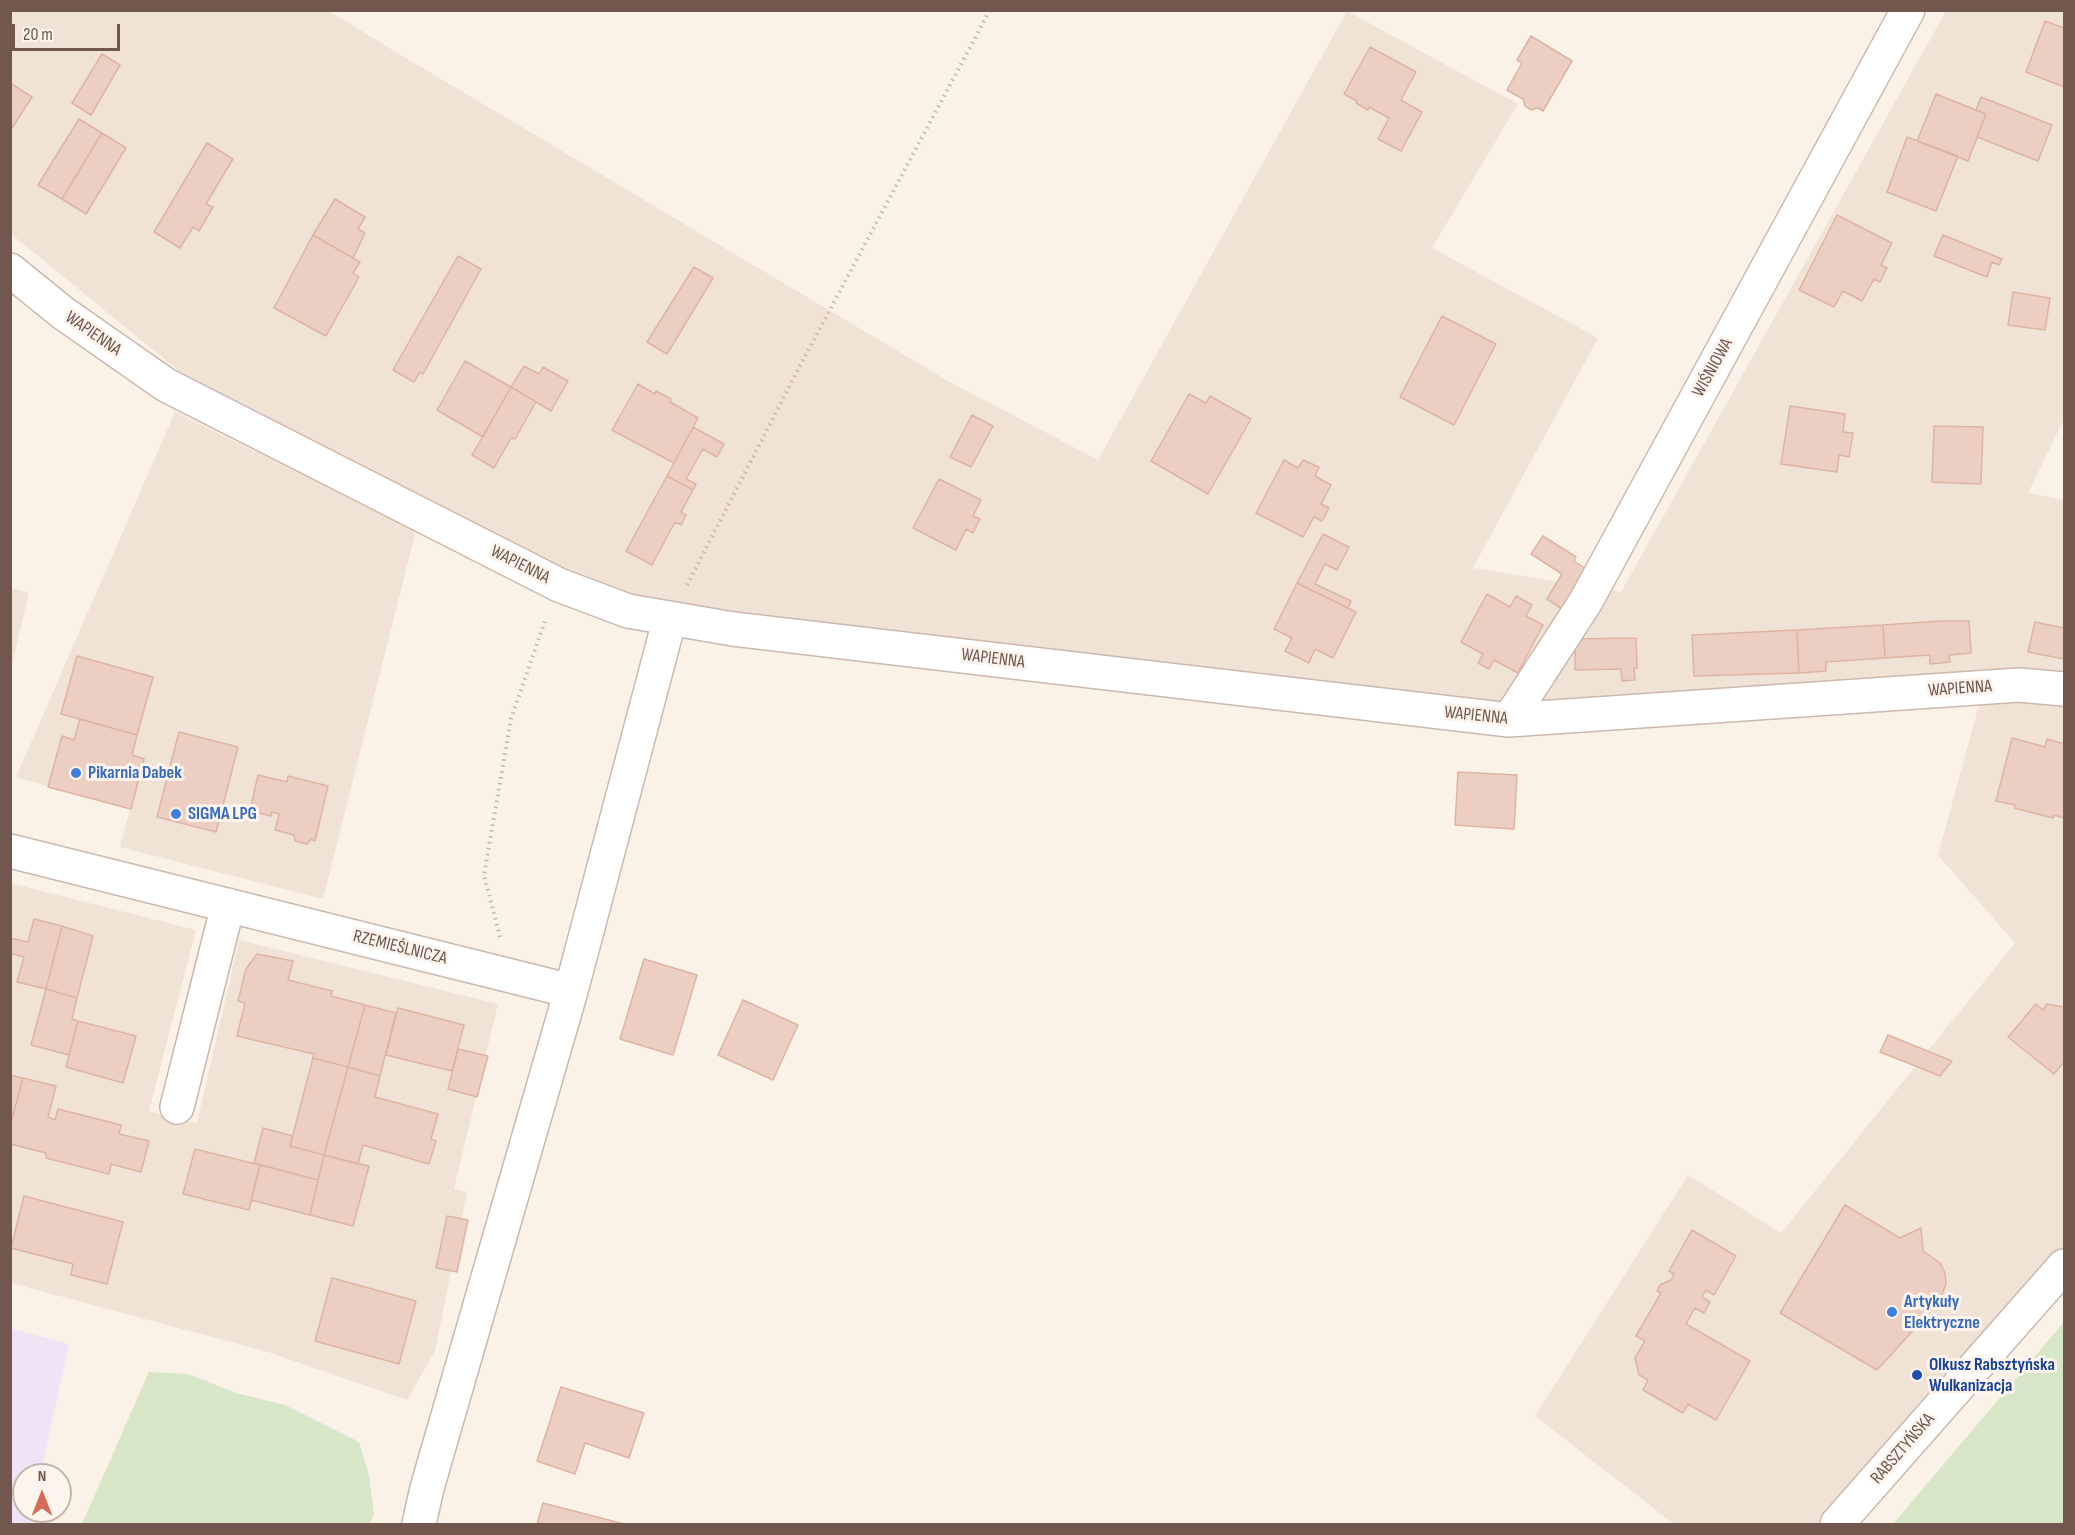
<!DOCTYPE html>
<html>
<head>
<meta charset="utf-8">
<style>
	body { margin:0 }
	#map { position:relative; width:2075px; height:1535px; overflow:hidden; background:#faf1e7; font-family:"Sofia Sans Condensed",sans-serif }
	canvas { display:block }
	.frame { position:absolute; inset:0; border:12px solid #71574e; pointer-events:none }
	.north { position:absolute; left:12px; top:1463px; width:60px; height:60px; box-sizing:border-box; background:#fdf5ed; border:2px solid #c5b6ad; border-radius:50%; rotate:0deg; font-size:16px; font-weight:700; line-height:24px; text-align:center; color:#71574e }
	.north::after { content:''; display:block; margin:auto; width:21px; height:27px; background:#d66a5a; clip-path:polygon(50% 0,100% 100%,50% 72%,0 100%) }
	.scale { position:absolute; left:12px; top:24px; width:108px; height:27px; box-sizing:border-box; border:3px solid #71574e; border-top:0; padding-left:8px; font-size:18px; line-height:21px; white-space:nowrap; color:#71574e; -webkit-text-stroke:4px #fdf5ed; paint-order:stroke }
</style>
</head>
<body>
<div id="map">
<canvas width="2075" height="1535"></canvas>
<div class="frame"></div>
<div class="north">N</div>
<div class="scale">20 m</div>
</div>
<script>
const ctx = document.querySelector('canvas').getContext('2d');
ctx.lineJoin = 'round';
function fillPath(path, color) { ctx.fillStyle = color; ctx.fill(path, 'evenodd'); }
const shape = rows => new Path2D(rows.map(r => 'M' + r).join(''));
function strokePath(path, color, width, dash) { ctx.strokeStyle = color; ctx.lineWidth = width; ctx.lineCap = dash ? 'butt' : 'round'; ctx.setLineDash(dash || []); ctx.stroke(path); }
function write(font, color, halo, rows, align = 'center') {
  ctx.font = font + ' "Sofia Sans Condensed",sans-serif'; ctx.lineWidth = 6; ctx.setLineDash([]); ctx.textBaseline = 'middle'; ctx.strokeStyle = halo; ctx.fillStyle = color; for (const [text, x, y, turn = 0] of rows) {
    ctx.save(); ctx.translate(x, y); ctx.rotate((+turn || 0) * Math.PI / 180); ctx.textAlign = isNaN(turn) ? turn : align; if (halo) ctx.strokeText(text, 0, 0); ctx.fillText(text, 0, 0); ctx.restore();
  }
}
const residential = shape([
	[10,11,329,11,394,51,948,381,1098,460,1347,11,1518,104,1432,248,1598,338,1473,568,1621,592,1946,11,2064,11,2064,419,2028,493,2064,500,2064,1259,1829,1524,1674,1524,1535,1416,1688,1175,1781,1233,2015,943,1938,855,1988,672,1535,708,629,601,184,375,11,234],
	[175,412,416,530,323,899,120,847,130,810,16,777],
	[11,588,29,593,11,668,10,588],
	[10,883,196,930,149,1111,197,1123,239,940,498,1004,454,1189,467,1192,435,1351,407,1400,268,1352,11,1283]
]);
const education = shape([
	[10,1328,69,1344,40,1475,24,1475,24,1511,32,1511,29,1524,11,1524]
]);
const green = shape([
	[2064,1322,2064,1524,1893,1524],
	[149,1372,188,1374,236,1393,285,1405,359,1442,369,1475,374,1514,370,1524,82,1524]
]);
const building = shape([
	[2045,21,2064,28,2064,87,2026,72,2045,21],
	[1531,36,1572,61,1543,111,1538,108,1531,110,1525,106,1523,99,1507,90,1522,63,1517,60,1531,36],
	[1370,47,1416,72,1401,100,1422,112,1401,151,1378,139,1389,118,1369,107,1368,110,1356,103,1357,101,1344,94,1370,47],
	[102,54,120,65,91,115,72,103,102,54],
	[10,83,32,97,10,131,10,83],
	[1936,94,1986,114,1968,161,1917,141,1936,94],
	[1981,97,2052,125,2038,161,1977,137,1986,114,1976,110,1981,97],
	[79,119,102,133,62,199,38,185,79,119],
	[102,133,126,148,86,214,62,199,102,133],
	[1907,137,1958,156,1936,211,1887,192,1907,137],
	[207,143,233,159,206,204,213,207,199,231,193,227,180,248,154,232,207,143],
	[335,199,365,217,358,229,365,233,353,258,313,235,335,199],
	[1837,215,1892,243,1881,265,1887,268,1880,282,1874,279,1862,301,1843,291,1834,307,1799,290,1837,215],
	[313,235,360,262,353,273,359,277,326,336,274,308,313,235],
	[1943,235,2002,259,1999,265,1992,262,1987,277,1934,256,1943,235],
	[458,256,481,269,423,374,420,372,414,382,393,370,458,256],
	[694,267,713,278,667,354,647,342,694,267],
	[2013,292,2050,298,2045,330,2008,325,2013,292],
	[1442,316,1496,344,1454,425,1400,397,1442,316],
	[465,361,511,387,483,437,437,410,465,361],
	[524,366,539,374,543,367,568,381,551,411,511,387,524,366],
	[638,384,655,394,656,391,671,399,670,402,698,418,674,463,612,430,638,384],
	[511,387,536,402,515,439,511,438,494,468,472,455,511,387],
	[1189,394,1206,403,1210,396,1251,419,1208,494,1151,461,1189,394],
	[1790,406,1845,414,1843,432,1853,433,1849,457,1839,455,1837,472,1781,464,1790,406],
	[972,415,993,426,971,467,950,457,972,415],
	[1934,426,1983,427,1981,484,1932,482,1934,426],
	[693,427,724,444,717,457,703,449,686,479,696,484,693,490,667,476,693,427],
	[1284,460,1298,468,1303,460,1319,467,1315,476,1331,485,1321,504,1329,508,1322,521,1314,517,1303,537,1256,513,1284,460],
	[667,476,693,490,681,512,686,515,681,525,675,522,652,565,626,551,667,476],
	[939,479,981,500,973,516,980,519,973,533,966,529,956,550,913,528,939,479],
	[1323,534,1349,547,1337,570,1325,564,1315,584,1351,601,1348,608,1297,583,1323,534],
	[1543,536,1576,557,1574,561,1592,573,1567,612,1547,599,1562,574,1531,554,1543,536],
	[1297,583,1356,612,1333,658,1315,649,1309,663,1285,651,1292,638,1274,629,1297,583],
	[1487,594,1510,607,1516,596,1532,605,1526,616,1543,625,1518,673,1494,660,1489,669,1478,663,1483,654,1461,642,1487,594],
	[1941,621,1969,621,1971,653,1949,655,1950,662,1930,664,1930,655,1885,658,1883,625,1941,621],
	[2035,622,2064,628,2064,659,2028,652,2035,622],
	[1883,625,1885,658,1826,662,1826,671,1799,673,1797,630,1883,625],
	[1797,630,1799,673,1694,676,1692,635,1797,630],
	[1636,638,1637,668,1634,668,1635,680,1622,681,1621,669,1575,670,1575,639,1636,638],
	[77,656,153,677,137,735,61,714,77,656],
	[80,719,137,735,132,755,144,759,131,809,48,787,62,736,74,740,80,719],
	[179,732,238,747,216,832,157,817,179,732],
	[2012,738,2045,747,2047,739,2064,744,2064,818,2054,815,2053,818,2014,808,2015,805,1996,801,2012,738],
	[1458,772,1517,775,1514,829,1455,825,1458,772],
	[258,775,287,782,288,776,328,786,315,841,311,839,307,844,295,841,294,835,275,830,279,814,272,812,271,816,250,811,258,775],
	[34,919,62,926,46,989,17,982,24,957,10,953,10,938,28,942,34,919],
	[62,926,93,936,77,998,46,989,62,926],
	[257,954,293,961,288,980,332,991,331,996,365,1005,348,1067,313,1058,314,1054,237,1036,245,1003,238,1001,246,969,257,954],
	[644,959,697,975,673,1055,620,1039,644,959],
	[46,989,77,998,72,1019,78,1021,69,1055,31,1045,46,989],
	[743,1000,798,1025,773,1080,718,1055,743,1000],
	[2036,1004,2043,1010,2047,1004,2064,1007,2064,1062,2054,1074,2008,1037,2036,1004],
	[365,1005,396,1013,380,1076,348,1067,365,1005],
	[398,1008,464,1025,452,1071,386,1055,398,1008],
	[78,1021,136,1036,123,1083,66,1067,78,1021],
	[1888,1035,1952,1061,1940,1076,1908,1063,1880,1052,1888,1035],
	[458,1049,488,1056,477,1097,448,1089,458,1049],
	[313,1058,348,1067,324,1155,290,1146,313,1058],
	[348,1067,380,1076,375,1097,438,1114,431,1139,436,1141,429,1164,363,1145,358,1164,324,1155,348,1067],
	[10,1075,23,1078,10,1126,10,1075],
	[23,1078,56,1086,48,1117,55,1120,58,1109,121,1125,119,1134,149,1141,141,1172,111,1164,109,1174,46,1158,46,1153,10,1144,10,1126,23,1078],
	[263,1128,293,1136,290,1146,324,1155,318,1180,254,1163,263,1128],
	[195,1149,260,1165,249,1210,183,1194,195,1149],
	[324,1155,369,1166,353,1226,310,1215,324,1155],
	[260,1165,318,1180,310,1215,251,1200,260,1165],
	[24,1196,123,1222,107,1284,71,1275,73,1264,11,1248,24,1196],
	[1845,1205,1900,1238,1921,1228,1923,1251,1940,1263,1945,1273,1946,1284,1939,1302,1877,1370,1780,1313,1845,1205],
	[447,1216,468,1220,457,1272,436,1268,447,1216],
	[1692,1230,1736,1256,1714,1295,1706,1290,1702,1297,1710,1302,1704,1313,1695,1308,1686,1324,1750,1361,1716,1420,1688,1404,1683,1413,1643,1390,1648,1380,1639,1375,1635,1358,1645,1341,1636,1336,1661,1293,1657,1291,1660,1285,1671,1280,1674,1274,1669,1271,1692,1230],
	[332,1278,416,1301,399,1364,315,1341,332,1278],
	[561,1387,644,1413,629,1458,585,1443,575,1474,537,1461,561,1387],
	[543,1503,624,1524,537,1524,543,1503]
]);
const path = shape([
	[687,585,802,362,990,10],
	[500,937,484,875,511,719,546,618]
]);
const minor = shape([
	[10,270,63,313,166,385,559,585,628,611,733,629,1509,720,2019,685,2064,689],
	[1509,720,1586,601,1908,10],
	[10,851,571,991],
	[177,1107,228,905],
	[419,1524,427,1488,571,991,670,618],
	[1837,1524,2064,1266]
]);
const markers = [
	[76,773,6,"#3f7fe0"],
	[176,814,6,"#3f7fe0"],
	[1892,1312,6,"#3f7fe0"],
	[1917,1375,6,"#1a4fb4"]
];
const streetNames = [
	["WAPIENNA",93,334,35],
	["WIŚNIOWA",1713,368,-61],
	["WAPIENNA",520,565,27],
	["WAPIENNA",993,659,7],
	["WAPIENNA",1960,689,-4],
	["WAPIENNA",1476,716,6],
	["RZEMIEŚLNICZA",400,948,14],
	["RABSZTYŃSKA",1903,1449,-49]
];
const shopNames = [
	["Pikarnia Dabek",88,773],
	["SIGMA LPG",188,814],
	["Artykuły",1904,1302],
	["Elektryczne",1904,1323]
];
const transitNames = [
	["Olkusz Rabsztyńska",1929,1365],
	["Wulkanizacja",1929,1386]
];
fillPath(residential, '#f1e2d6');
fillPath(education, '#eee4f6');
fillPath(green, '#d7e6c7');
fillPath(building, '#eccfc2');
strokePath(building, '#ddb4a4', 1.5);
strokePath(minor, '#cbb8ae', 36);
strokePath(path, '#d1b2a5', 4, [1.5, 4.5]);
strokePath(minor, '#fff', 33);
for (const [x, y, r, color] of markers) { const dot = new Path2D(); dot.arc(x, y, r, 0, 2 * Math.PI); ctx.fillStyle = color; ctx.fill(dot); strokePath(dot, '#fdf5ed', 2); }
write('18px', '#71574e', '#fdf5ed', streetNames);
write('bold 18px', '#366cbe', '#fdf5ed', shopNames, 'left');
write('bold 18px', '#164399', '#fdf5ed', transitNames, 'left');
</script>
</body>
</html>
